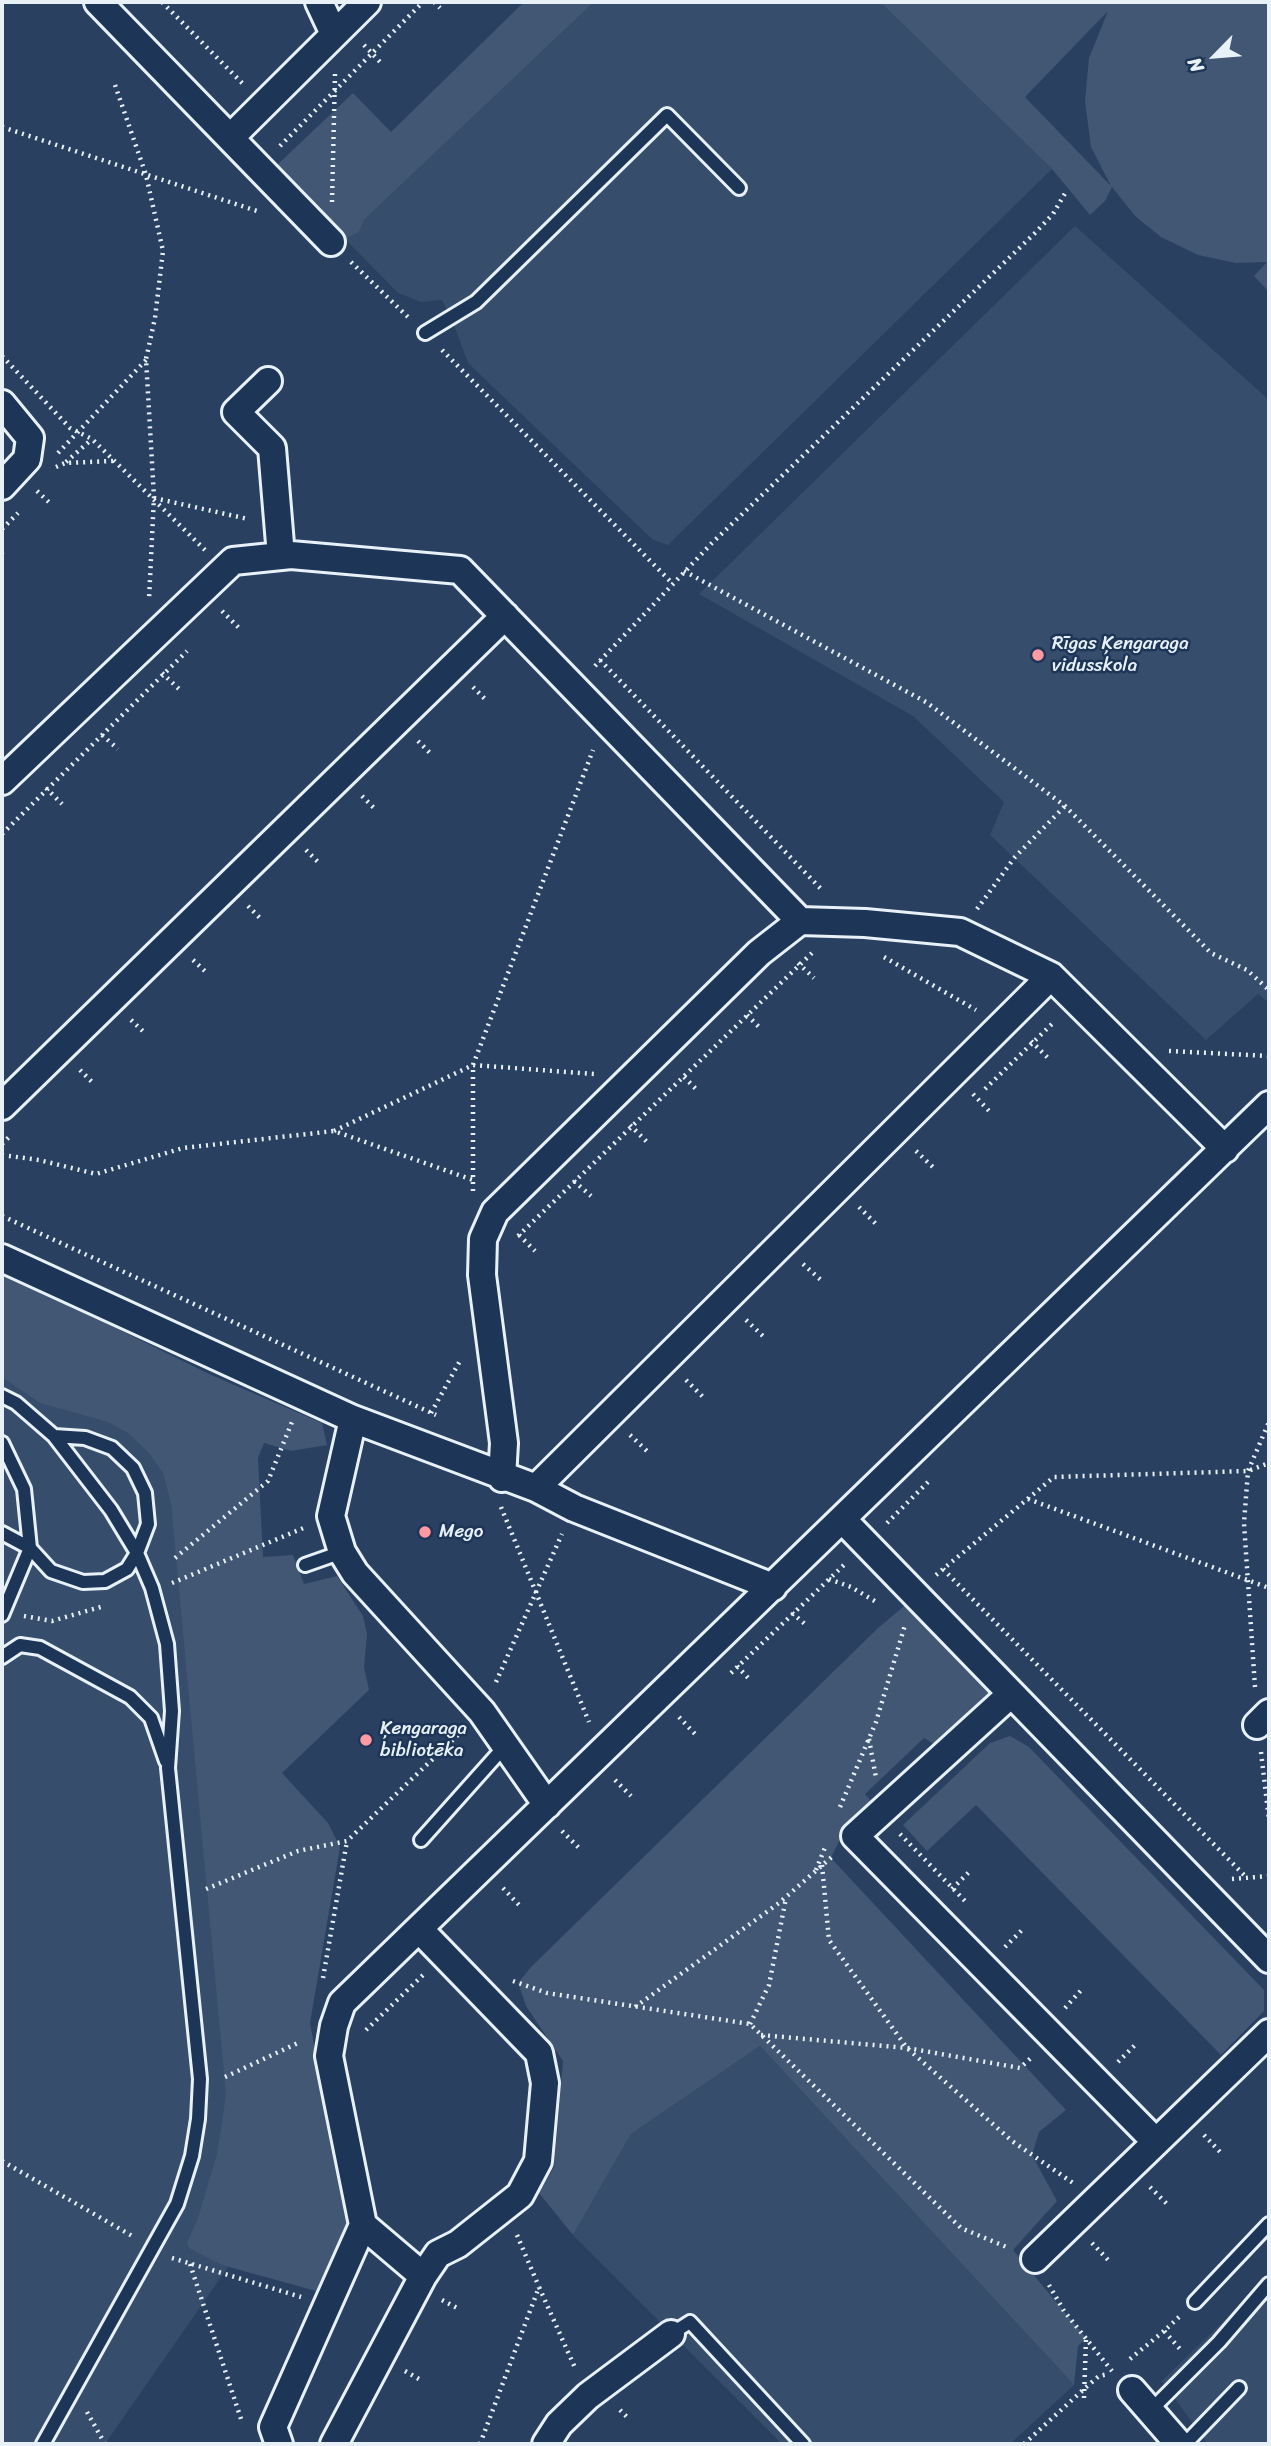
<!DOCTYPE html>
<html>
<head>
<meta charset="utf-8">
<style>
	body { margin:0 }
	#map { position:relative; width:1271px; height:2446px; overflow:hidden; background:#294061; font-family:Sriracha,sans-serif }
	canvas { display:block }
	.frame { position:absolute; inset:0; border:4px solid #e8f1f8; pointer-events:none }
	.north { position:absolute; left:1180px; top:21px; width:70px; height:70px; -webkit-text-stroke:5px #1d3557; paint-order:stroke; rotate:245deg; font-size:19px; font-weight:700; line-height:28px; text-align:center; color:#e8f1f8 }
	.north::after { content:''; display:block; margin:auto; width:24px; height:32px; background:#e8f1f8; clip-path:polygon(50% 0,100% 100%,50% 72%,0 100%) }
</style>
</head>
<body>
<div id="map">
<canvas width="1271" height="2446"></canvas>
<div class="frame"></div>
<div class="north">N</div>
</div>
<script>
const ctx = document.querySelector('canvas').getContext('2d');
ctx.lineJoin = 'round';
function fillPath(path, color) { ctx.fillStyle = color; ctx.fill(path, 'evenodd'); }
const shape = rows => new Path2D(rows.map(r => 'M' + r).join(''));
function strokePath(path, color, width, dash) { ctx.strokeStyle = color; ctx.lineWidth = width; ctx.lineCap = dash ? 'butt' : 'round'; ctx.setLineDash(dash || []); ctx.stroke(path); }
function write(font, color, halo, rows, align = 'center') {
  ctx.font = font + ' Sriracha,sans-serif'; ctx.lineWidth = 5; ctx.setLineDash([]); ctx.textBaseline = 'middle'; ctx.strokeStyle = halo; ctx.fillStyle = color; for (const [text, x, y, turn = 0] of rows) {
    ctx.save(); ctx.translate(x, y); ctx.rotate((+turn || 0) * Math.PI / 180); ctx.textAlign = isNaN(turn) ? turn : align; if (halo) ctx.strokeText(text, 0, 0); ctx.fillText(text, 0, 0); ctx.restore();
  }
}
const built = shape([
	[594,2,880,2,1052,169,668,545,653,540,468,363,451,317,442,300,421,302,398,293,345,239,359,232,365,219],
	[1075,226,1269,400,1269,1003,1258,994,1206,1040,990,835,1004,802,913,716,699,594],
	[2,1342,214,1443,242,2247,105,2444,2,2444],
	[760,2046,1074,2385,1010,2444,782,2444,573,2235,631,2134],
	[1269,2277,1269,2444,1208,2444,1162,2381]
]);
const green = shape([
	[524,2,594,2,365,219,359,232,345,239,277,165,353,93,391,132],
	[880,2,1269,2,1269,292,1254,276,1267,262,1236,263,1198,255,1161,237,1135,216,1112,187,1105,201,1090,215,1052,169],
	[1108,11,1089,58,1085,101,1091,147,1111,186,1025,97],
	[2,1272,209,1374,322,1423,327,1445,291,1451,264,1443,258,1458,263,1557,293,1555,304,1584,337,1576,363,1616,367,1634,364,1667,369,1690,282,1773,328,1823,340,1847,310,2023,348,2231,316,2291,222,2265,189,2248,187,2243,198,2218,217,2154,226,2095,171,1503,163,1473,149,1453,128,1433,108,1422,40,1403,2,1377],
	[909,1602,997,1694,942,1749,924,1738,865,1794,873,1803,840,1839,831,1858,1066,2110,1039,2132,1032,2155,1057,2201,1013,2250,1086,2338,1078,2346,1074,2385,760,2046,631,2134,573,2235,539,2193,554,2167,563,2061,526,2006,518,1983,531,1967,878,1628],
	[1010,1736,1029,1747,1264,1990,1264,2011,1221,2055,976,1805,927,1851,903,1825,990,1743]
]);
const path = shape([
	[162,2,243,84],
	[434,2,440,8],
	[364,45,382,64],
	[115,85,146,175,163,251,155,318,146,359,154,497,149,600],
	[2,127,257,211],
	[280,146,423,2],
	[332,202,335,74],
	[351,262,410,319],
	[442,350,672,583],
	[2,356,70,428,92,439,205,550],
	[58,453,146,360],
	[66,462,92,439],
	[56,467,65,463,113,461],
	[37,491,52,505],
	[154,498,248,519],
	[2,529,18,513],
	[2,553,2,554],
	[684,571,926,702,1065,806,1211,953,1247,970,1269,990],
	[222,611,240,629],
	[600,660,823,891],
	[595,666,712,543,1035,233,1053,214,1067,190],
	[162,673,179,689],
	[473,687,486,700],
	[102,735,118,749],
	[418,741,431,754],
	[46,788,62,804],
	[362,796,375,809],
	[2,834,187,651],
	[306,850,319,863],
	[248,906,262,920],
	[977,909,1015,857,1065,806],
	[884,957,976,1010],
	[193,960,207,973],
	[798,963,814,978],
	[747,1015,761,1029],
	[131,1020,146,1034],
	[1031,1041,1049,1059],
	[1169,1051,1269,1056],
	[80,1070,94,1084],
	[684,1077,698,1091],
	[985,1089,1054,1022],
	[973,1094,992,1114],
	[630,1125,647,1142],
	[334,1131,473,1065,594,1074],
	[2,1144,11,1135],
	[916,1151,936,1170],
	[2,1155,39,1160,96,1174,183,1148,334,1131,473,1180],
	[574,1181,591,1196],
	[473,1191,473,1065,593,750],
	[859,1207,878,1226],
	[2,1216,436,1415],
	[519,1235,535,1251],
	[518,1236,812,953],
	[803,1264,822,1281],
	[746,1320,764,1337],
	[686,1380,703,1397],
	[431,1413,461,1359],
	[630,1435,647,1451],
	[1028,1499,1269,1588],
	[501,1507,589,1722],
	[887,1523,928,1482],
	[175,1558,268,1481,292,1422],
	[943,1569,1247,1878],
	[936,1575,1054,1477,1248,1471,1269,1463],
	[829,1579,851,1587,878,1603],
	[172,1583,306,1527],
	[792,1613,806,1625],
	[24,1616,52,1621,104,1606],
	[737,1666,750,1680],
	[731,1673,846,1563],
	[496,1682,562,1534],
	[1255,1687,1244,1523,1248,1471,1269,1422],
	[679,1717,695,1734],
	[869,1739,876,1778],
	[1261,1752,1269,1820],
	[615,1780,631,1796],
	[840,1807,876,1722,905,1625],
	[562,1831,579,1848],
	[900,1834,965,1901],
	[822,1865,829,1940,907,2048,1012,2141,1073,2183],
	[816,1870,826,1845],
	[1232,1879,1269,1876],
	[503,1888,519,1905],
	[206,1889,298,1851,347,1841,461,1732],
	[952,1889,969,1872],
	[1005,1947,1024,1928],
	[323,1978,347,1841],
	[513,1981,547,1993,750,2024,961,2228,1009,2248],
	[635,2007,779,1903,834,1855],
	[1065,2008,1083,1988],
	[750,2024,769,1985,786,1898],
	[366,2030,423,1975],
	[761,2035,907,2048,1020,2068,1032,2057],
	[1118,2062,1137,2043],
	[225,2077,300,2042],
	[1204,2135,1222,2154],
	[2,2161,134,2237],
	[1150,2187,1169,2206],
	[517,2235,539,2287],
	[1092,2243,1111,2263],
	[172,2258,301,2297],
	[190,2264,242,2422],
	[1049,2285,1064,2311,1112,2371],
	[442,2300,457,2308],
	[1179,2317,1164,2331,1180,2349],
	[1130,2359,1164,2331],
	[405,2371,419,2379],
	[1084,2398,1086,2339],
	[620,2410,629,2419],
	[87,2412,105,2444],
	[480,2444,539,2287,576,2370],
	[1024,2444,1084,2389,1099,2376,1108,2374]
]);
const service = shape([
	[425,333,476,302,667,115,739,188],
	[2,1396,16,1403,54,1436,111,1510,137,1553,152,1588,167,1644,172,1711,168,1768,200,2079,198,2119,192,2156,177,2204,43,2444],
	[2,1443,24,1489,30,1548,2,1615],
	[2,1533,30,1548,51,1571,83,1582,105,1581,127,1569,137,1553,148,1524,145,1493,133,1468,112,1448,85,1438,54,1436],
	[305,1565,342,1552],
	[2,1657,20,1645,40,1648,130,1697,151,1718,166,1761],
	[421,1840,505,1746],
	[1195,2302,1269,2224],
	[671,2334,690,2322,803,2444],
	[1150,2411,1219,2342,1269,2284],
	[1185,2444,1239,2388]
]);
const minor = shape([
	[98,2,331,242],
	[319,2,334,34],
	[231,137,367,2],
	[268,381,236,412,272,448,281,556],
	[2,404,30,438,27,459,2,486],
	[2,781,233,561,291,555,460,570,800,921],
	[2,1106,505,616],
	[2,1258,353,1419,536,1488,574,1508,773,1587],
	[353,1419,331,1516,342,1552,355,1573,482,1712,547,1805],
	[502,1478,504,1443,482,1275,483,1239,495,1212,759,953,800,921,865,923,960,932,1051,976,1225,1149],
	[536,1488,1051,976],
	[842,1519,1269,1959],
	[1011,1694,855,1836,1155,2141],
	[1257,1725,1269,1713],
	[419,1929,539,2053,545,2083,538,2161,520,2195,458,2244,438,2254,423,2276],
	[1035,2259,1269,2033],
	[1132,2390,1179,2444],
	[279,2444,273,2427,363,2225],
	[334,2444,423,2276,363,2225,329,2056,334,2026,342,2003,1269,1105],
	[546,2444,559,2424,588,2396,671,2334]
]);
const markers = [
	[1038,655,7,"#ff9aa2"],
	[425,1532,7,"#ff9aa2"],
	[366,1740,7,"#ff9aa2"]
];
const poiNames = [
	["Rīgas Ķengaraga",1052,644],
	["vidusskola",1052,666],
	["Mego",439,1532],
	["Ķengaraga",380,1729],
	["bibliotēka",380,1751]
];
fillPath(built, '#364d6b');
fillPath(green, '#415774');
strokePath(service, '#e8f1f8', 18);
strokePath(minor, '#e8f1f8', 32);
strokePath(path, '#e8f1f8', 4.5, [2, 5]);
strokePath(service, '#1d3557', 12);
strokePath(minor, '#1d3557', 26);
for (const [x, y, r, color] of markers) { const dot = new Path2D(); dot.arc(x, y, r, 0, 2 * Math.PI); ctx.fillStyle = color; ctx.fill(dot); strokePath(dot, '#1d3557', 2.5); }
write('19px', '#e8f1f8', '#1d3557', poiNames, 'left');
</script>
</body>
</html>
